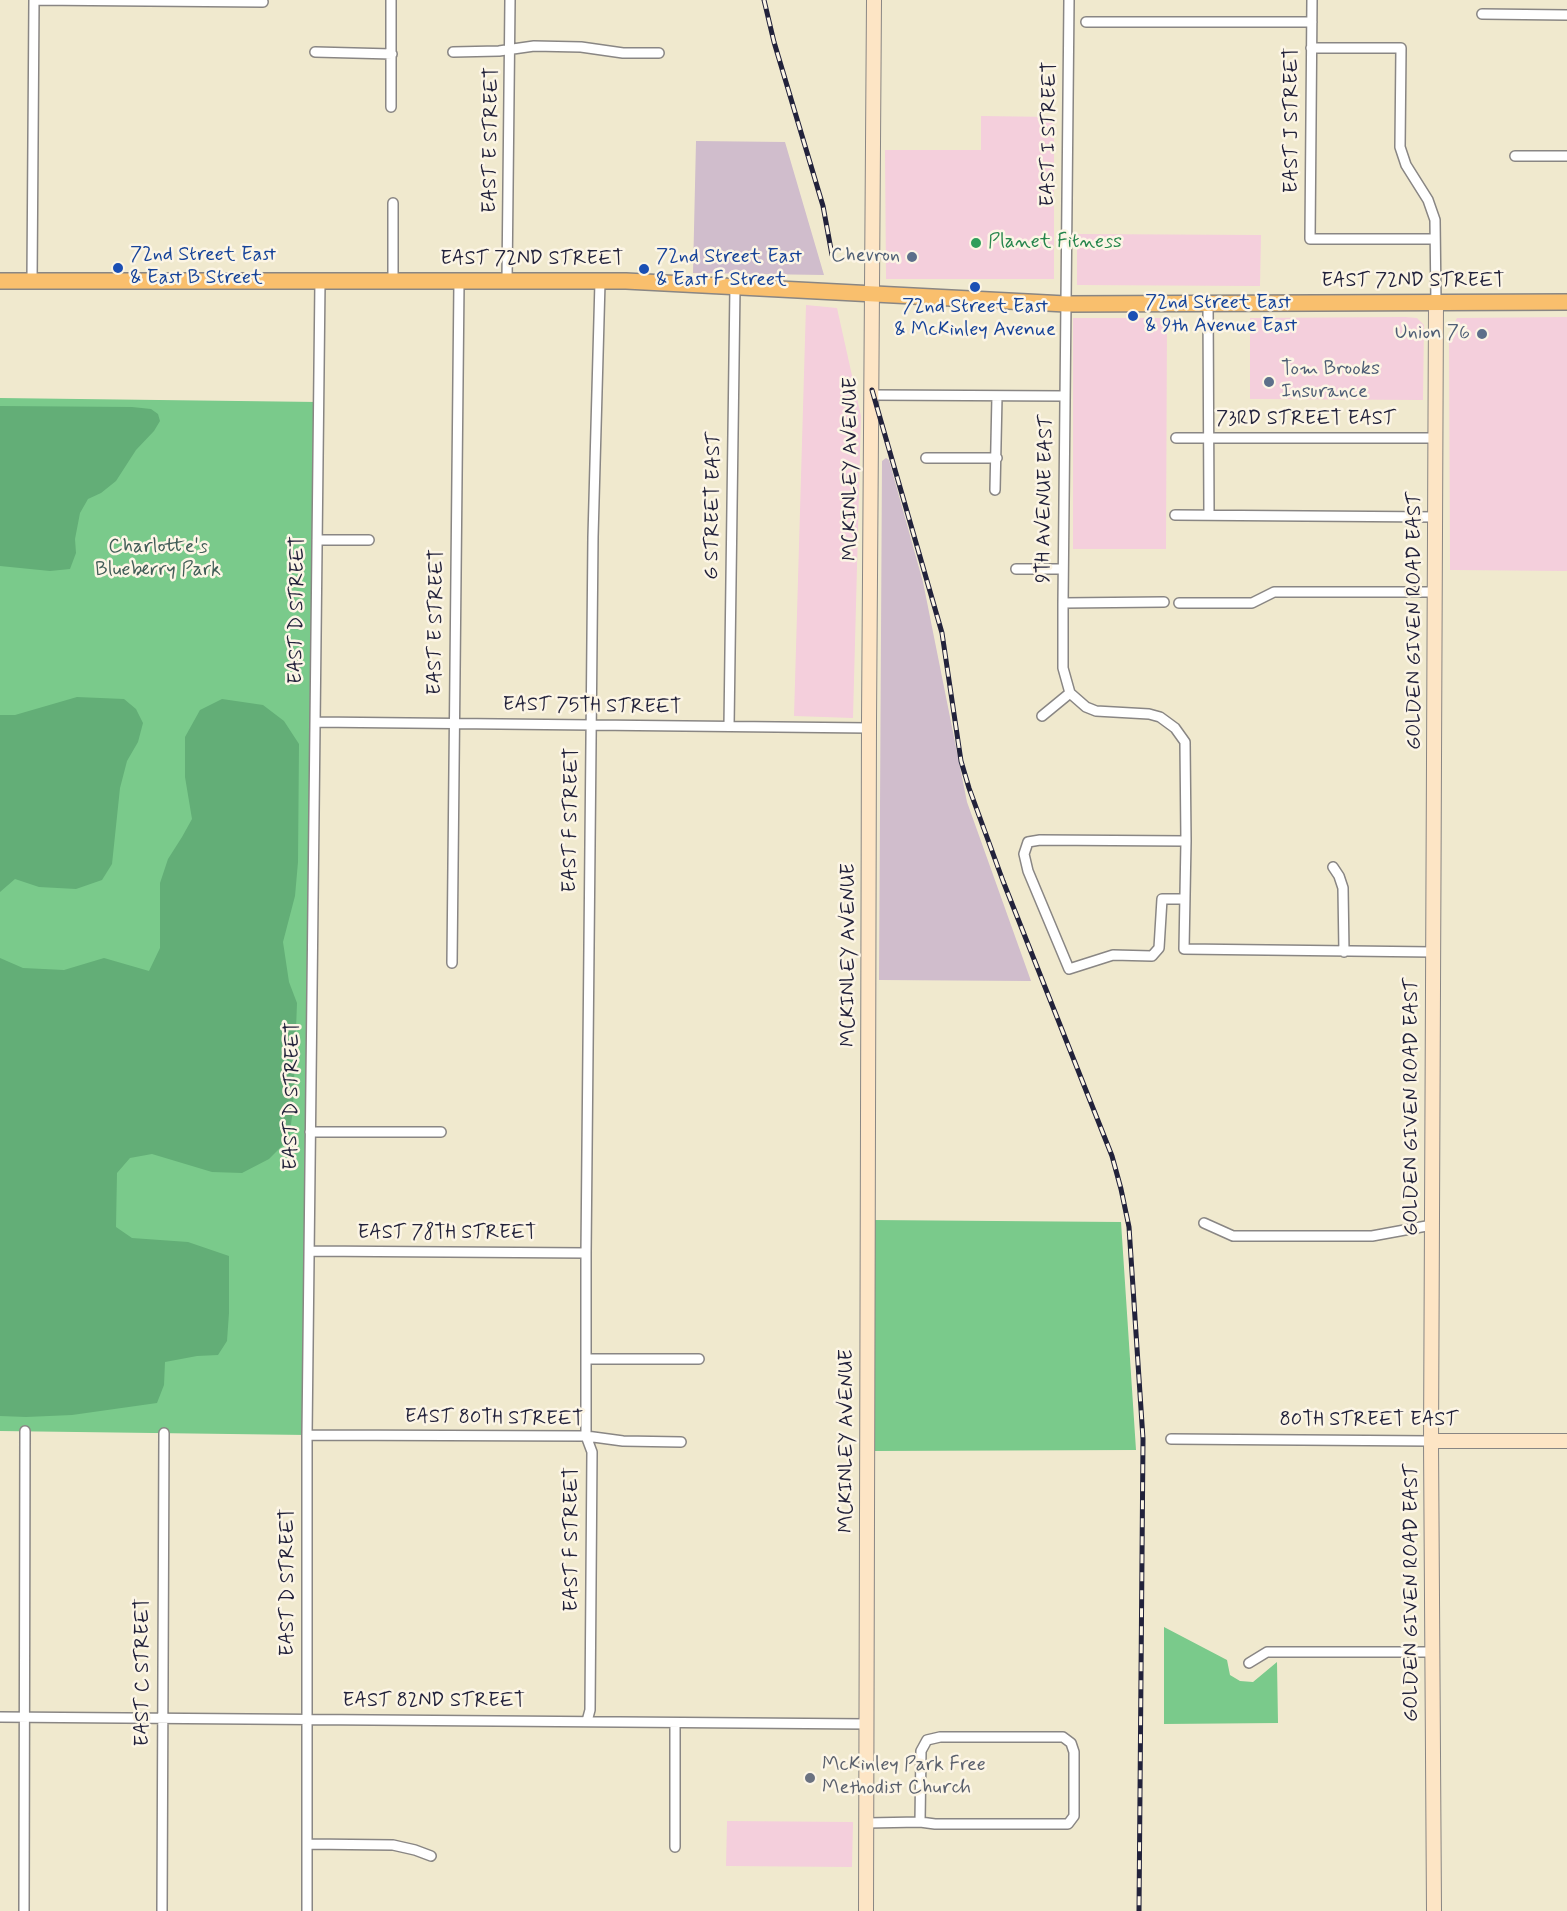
<!DOCTYPE html>
<html>
<head>
<meta charset="utf-8">
<style>
	body { margin:0 }
	canvas { display:block; background:#f0e9ce }
</style>
</head>
<body>
<canvas width="1567" height="1911"></canvas>
<script>
const ctx = document.querySelector('canvas').getContext('2d');
ctx.lineJoin = 'round';
function fillPath(path, color) { ctx.fillStyle = color; ctx.fill(path, 'evenodd'); }
const shape = rows => new Path2D(rows.map(r => 'M' + r).join(''));
function strokePath(path, color, width, dash) { ctx.strokeStyle = color; ctx.lineWidth = width; ctx.lineCap = dash ? 'butt' : 'round'; ctx.setLineDash(dash || []); ctx.stroke(path); }
function write(font, color, halo, rows, align = 'center') {
  ctx.font = font + ' Mynerve,sans-serif'; ctx.lineWidth = 5; ctx.setLineDash([]); ctx.textBaseline = 'middle'; ctx.strokeStyle = halo; ctx.fillStyle = color; for (const [text, x, y, turn = 0] of rows) {
    ctx.save(); ctx.translate(x, y); ctx.rotate((+turn || 0) * Math.PI / 180); ctx.textAlign = isNaN(turn) ? turn : align; if (halo) ctx.strokeText(text, 0, 0); ctx.fillText(text, 0, 0); ctx.restore();
  }
}
const built = shape([
	[981,116,1054,117,1054,279,886,279,885,150,981,150],
	[1077,234,1261,235,1260,286,1077,285],
	[806,305,837,308,861,416,853,718,794,716],
	[1405,317,1417,318,1424,325,1423,400,1250,399,1250,318],
	[1567,317,1567,571,1450,570,1449,333,1457,318],
	[1073,318,1167,318,1166,549,1073,549],
	[727,1821,853,1822,852,1867,726,1866]
]);
const industrial = shape([
	[696,141,785,142,824,275,693,273],
	[886,458,889,460,923,582,967,802,1031,981,879,980,882,461]
]);
const green = shape([
	[0,398,318,402,307,1435,0,1431],
	[872,1220,1121,1222,1136,1450,872,1451],
	[1164,1627,1227,1660,1230,1675,1240,1681,1253,1682,1277,1662,1278,1723,1164,1724]
]);
const forest = shape([
	[0,406,132,407,151,409,158,414,160,421,154,431,136,450,116,481,101,493,88,499,80,513,75,539,76,553,70,569,50,571,0,566],
	[77,697,124,699,136,709,143,723,138,742,127,761,120,788,112,864,102,880,76,889,39,887,15,879,0,892,0,715,15,715],
	[222,699,263,705,284,721,299,744,298,862,295,896,283,942,289,982,297,1003,293,1109,289,1139,269,1159,242,1173,212,1172,152,1154,130,1158,117,1173,116,1227,132,1238,188,1242,229,1256,229,1313,227,1341,218,1355,197,1356,165,1362,164,1385,157,1403,72,1415,26,1417,0,1416,0,958,23,968,64,970,104,958,149,971,160,948,160,883,168,859,182,837,192,819,185,777,185,737,200,710]
]);
const street = shape([
	[34,0,263,2],
	[1069,0,1063,603,1063,668,1070,693,1086,707,1096,711,1149,714,1160,717,1175,728,1185,742,1186,841,1184,949,1433,952],
	[1312,0,1310,239,1435,239],
	[1482,14,1567,15],
	[1086,22,1312,22],
	[1311,48,1401,48,1400,147,1406,165,1428,200,1435,220,1436,303],
	[315,52,392,54],
	[453,52,499,51,534,46,581,47,623,53,659,53],
	[391,107,391,0],
	[1515,156,1567,156],
	[32,281,34,0],
	[393,281,393,203],
	[507,281,510,0],
	[1208,303,1209,515],
	[871,395,1065,396],
	[1176,438,1436,438],
	[926,458,997,458],
	[995,490,997,396],
	[1175,515,1436,517],
	[317,540,369,540],
	[1016,569,1063,569],
	[1063,603,1164,602],
	[1179,603,1252,603,1274,592,1436,592],
	[1042,716,1070,693],
	[315,722,869,728],
	[729,726,735,287],
	[1333,867,1339,876,1343,888,1344,952],
	[1185,899,1162,899,1159,948,1152,956,1113,955,1069,969,1028,871,1024,854,1028,842,1040,840,1186,841],
	[452,963,459,282],
	[310,1132,441,1132],
	[1204,1223,1233,1236,1372,1236,1432,1225],
	[309,1251,586,1253],
	[586,1359,699,1359],
	[307,1435,586,1436,623,1441,681,1442],
	[1171,1439,1431,1441],
	[1249,1663,1267,1652,1433,1652],
	[0,1717,868,1724],
	[587,1721,590,1710,592,1452,586,1436,586,1253,593,537,600,282],
	[867,1823,920,1822,935,1824,1068,1824,1074,1816,1074,1752,1071,1743,1063,1737,940,1737,927,1740,921,1751,920,1822],
	[308,1844,393,1845,415,1850,431,1856],
	[675,1847,675,1723],
	[24,1911,25,1431],
	[162,1911,164,1433],
	[307,1911,307,1435,320,281]
]);
const secondary = shape([
	[1431,1441,1567,1441],
	[866,1911,869,721,874,0],
	[1434,1911,1431,1441,1436,303]
]);
const primary = shape([
	[0,281,626,281,1066,304,1567,302]
]);
const rail = shape([
	[764,0,774,42,823,206,832,255],
	[872,390,942,633,961,761,969,788,1003,881,1112,1156,1121,1189,1129,1227,1143,1439,1139,1911]
]);
const markers = [
	[976,243,6,"#2e9e5b"],
	[912,257,6,"#5c6f8a"],
	[118,268,6,"#1a4fb4"],
	[644,269,6,"#1a4fb4"],
	[975,287,6,"#1a4fb4"],
	[1133,316,6,"#1a4fb4"],
	[1482,334,6,"#5c6f8a"],
	[1269,382,6,"#5c6f8a"],
	[810,1778,6,"#6b7280"]
];
const streetNames = [
	["EAST J STREET",1293,120,-90],
	["EAST I STREET",1050,134,-89],
	["EAST E STREET",492,140,-89],
	["EAST 72ND STREET",532,260],
	["EAST 72ND STREET",1413,282],
	["73RD STREET EAST",1306,420],
	["MCKINLEY AVENUE",852,469,-90],
	["9TH AVENUE EAST",1046,499,-89],
	["G STREET EAST",714,506,-89],
	["EAST D STREET",298,610,-89],
	["GOLDEN GIVEN ROAD EAST",1416,621,-90],
	["EAST E STREET",437,622,-89],
	["EAST 75TH STREET",592,707,1],
	["EAST F STREET",572,820,-89],
	["MCKINLEY AVENUE",850,955,-90],
	["EAST D STREET",293,1096,-89],
	["GOLDEN GIVEN ROAD EAST",1413,1107,-90],
	["EAST 78TH STREET",447,1234],
	["EAST 80TH STREET",494,1419,1],
	["80TH STREET EAST",1369,1421],
	["MCKINLEY AVENUE",848,1441,-90],
	["EAST F STREET",573,1539,-90],
	["EAST D STREET",289,1582,-90],
	["GOLDEN GIVEN ROAD EAST",1413,1593,-90],
	["EAST C STREET",144,1672,-90],
	["EAST 82ND STREET",434,1702]
];
const leisureNames = [
	["Planet Fitness",988,243]
];
const transitNames = [
	["72nd Street East",130,256],
	["& East B Street",130,279],
	["72nd Street East",656,258],
	["& East F Street",656,281],
	["72nd Street East",1145,304],
	["& 9th Avenue East",1145,327],
	["72nd Street East",975,308,"center"],
	["& McKinley Avenue",975,331,"center"]
];
const serviceNames = [
	["Chevron",900,257],
	["Union 76",1470,334],
	["Tom Brooks",1281,370,"left"],
	["Insurance",1281,393,"left"]
];
const parkNames = [
	["Charlotte's",158,548],
	["Blueberry Park",158,571]
];
const worshipNames = [
	["McKinley Park Free",822,1766],
	["Methodist Church",822,1789]
];
fillPath(built, '#f4cfdc');
fillPath(industrial, '#d0bdcc');
fillPath(green, '#7aca8b');
fillPath(forest, '#63ae77');
strokePath(street, '#898684', 12);
strokePath(secondary, '#898684', 16);
strokePath(primary, '#898684', 18);
strokePath(street, '#fff', 9);
strokePath(secondary, '#fde5c5', 14);
strokePath(primary, '#f9bf6d', 15);
strokePath(rail, '#22223b', 5);
strokePath(rail, '#fcf5e5', 3, [9]);
for (const [x, y, r, color] of markers) { const dot = new Path2D(); dot.arc(x, y, r, 0, 2 * Math.PI); ctx.fillStyle = color; ctx.fill(dot); strokePath(dot, '#fcf5e5', 2); }
write('20px', '#22223b', '#fcf5e5', streetNames);
write('20px', '#27864d', '#fcf5e5', leisureNames, 'left');
write('20px', '#164399', '#fcf5e5', transitNames, 'left');
write('20px', '#4e5e75', '#fcf5e5', serviceNames, 'right');
write('20px', '#415d57', '#fcf5e5', parkNames);
write('20px', '#5b616d', '#fcf5e5', worshipNames, 'left');
</script>
</body>
</html>
